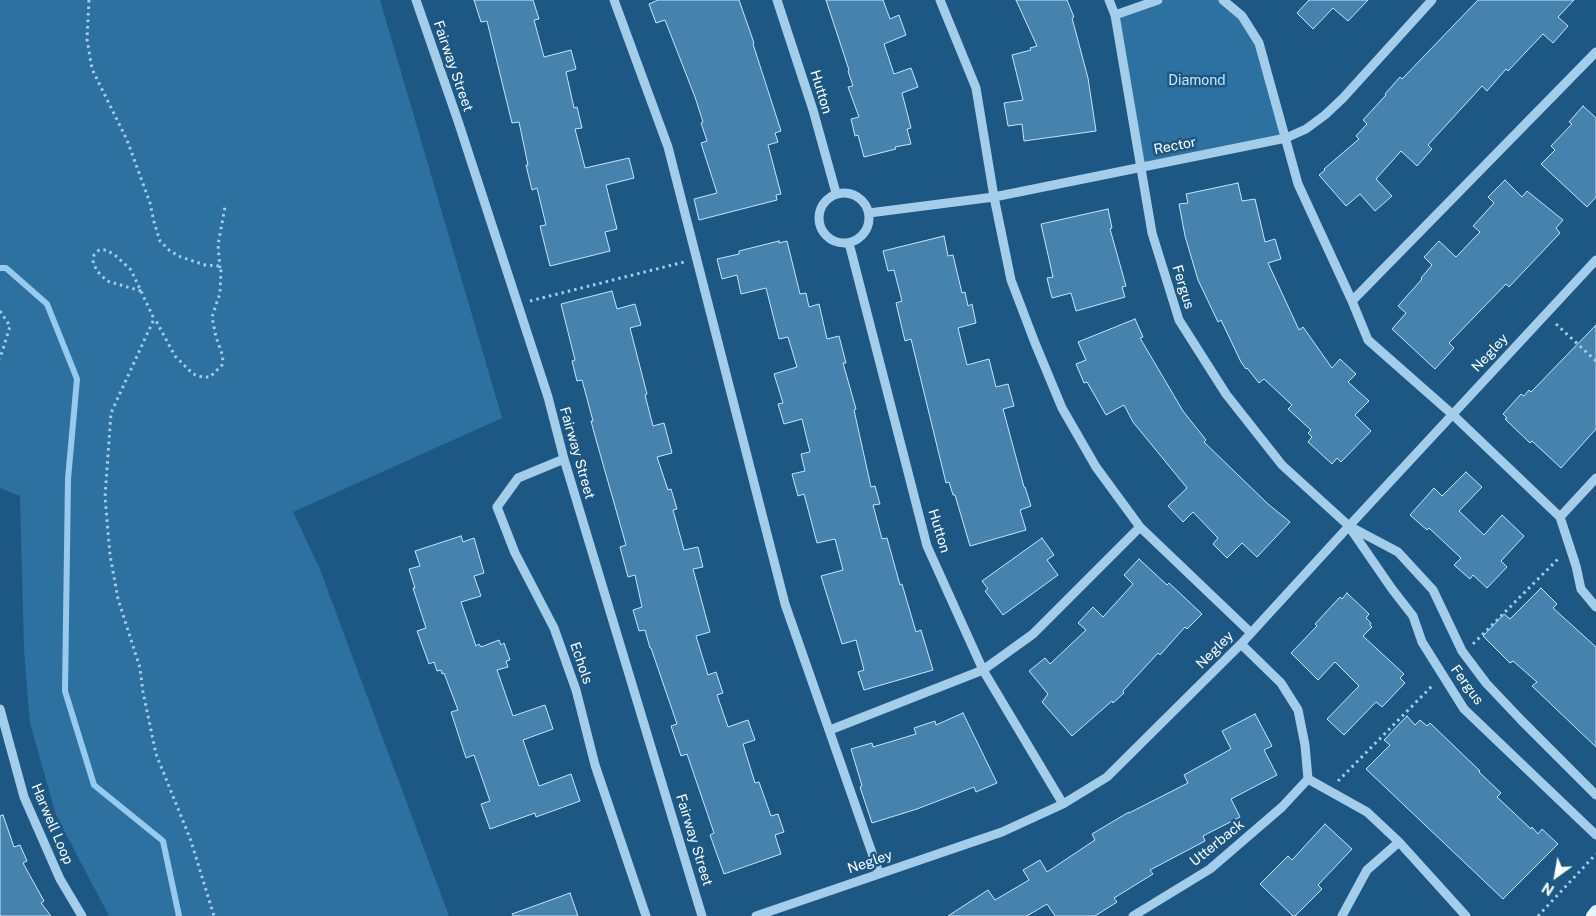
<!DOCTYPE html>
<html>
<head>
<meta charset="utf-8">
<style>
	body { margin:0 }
	#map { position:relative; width:1596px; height:916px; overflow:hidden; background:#1d5884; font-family:"Public Sans",sans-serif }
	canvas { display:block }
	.north { position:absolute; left:1531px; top:851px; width:50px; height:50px; -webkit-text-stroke:4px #1d5884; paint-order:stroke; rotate:212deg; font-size:14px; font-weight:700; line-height:20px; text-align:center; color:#fff }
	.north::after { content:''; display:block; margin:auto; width:18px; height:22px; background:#fff; clip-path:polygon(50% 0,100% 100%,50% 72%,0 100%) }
</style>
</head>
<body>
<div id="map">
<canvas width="1596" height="916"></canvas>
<div class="north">N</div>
</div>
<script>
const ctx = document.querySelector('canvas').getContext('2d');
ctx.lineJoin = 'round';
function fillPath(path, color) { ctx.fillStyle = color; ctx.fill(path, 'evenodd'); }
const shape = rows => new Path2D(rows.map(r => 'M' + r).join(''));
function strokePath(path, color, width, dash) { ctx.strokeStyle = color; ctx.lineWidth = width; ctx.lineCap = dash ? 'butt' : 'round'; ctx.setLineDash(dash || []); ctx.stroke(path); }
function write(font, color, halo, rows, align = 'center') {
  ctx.font = font + ' "Public Sans",sans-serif'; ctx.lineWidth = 5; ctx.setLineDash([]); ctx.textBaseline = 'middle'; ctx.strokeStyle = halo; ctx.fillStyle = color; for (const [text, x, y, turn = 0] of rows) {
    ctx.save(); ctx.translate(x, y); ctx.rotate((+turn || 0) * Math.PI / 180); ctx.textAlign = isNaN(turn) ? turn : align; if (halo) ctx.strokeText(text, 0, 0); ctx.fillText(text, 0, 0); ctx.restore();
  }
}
const green = shape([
	[0,0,380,0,502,418,293,512,319,567,449,916,109,916,56,815,30,723,24,650,20,496,0,488],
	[1164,0,1219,0,1240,18,1257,45,1283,137,1141,165,1117,17]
]);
const stream = shape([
	[0,268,6,268,47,304,77,379,68,479,65,691,94,785,163,841,179,916]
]);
const building = shape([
	[474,0,533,0,539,19,534,20,544,57,571,50,576,69,566,72,574,108,577,107,582,128,575,129,585,168,629,158,634,178,606,185,617,229,605,232,610,251,550,266,540,226,546,225,537,188,532,190,526,165,528,165,519,122,512,123,487,21,481,22,474,0],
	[658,0,739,0,754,43,753,44,781,131,775,133,778,142,768,145,781,194,776,195,777,200,699,220,694,199,717,193,701,143,707,141,701,123,703,122,695,97,665,20,656,23,649,4,658,0],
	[826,0,883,0,890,19,899,15,906,35,884,44,894,74,911,68,918,87,902,93,911,128,907,129,911,144,895,147,896,149,864,157,858,135,855,136,851,119,859,117,848,87,853,86,848,71,849,70,826,0],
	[1016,0,1067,0,1074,17,1072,18,1088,78,1096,131,1024,141,1022,124,1008,126,1004,103,1023,100,1012,55,1031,50,1030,48,1037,46,1016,0],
	[1309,0,1368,0,1348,21,1333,8,1313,29,1297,13,1309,0],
	[1478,0,1574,0,1558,17,1568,26,1553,43,1543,34,1508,71,1506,69,1487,91,1482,86,1428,145,1432,149,1417,166,1401,151,1376,179,1392,196,1375,211,1360,194,1346,206,1319,175,1325,170,1324,169,1359,139,1356,136,1367,124,1363,120,1386,95,1385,94,1400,77,1402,79,1478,0],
	[1583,106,1596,118,1596,197,1587,207,1541,164,1555,150,1551,146,1572,124,1569,122,1583,106],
	[1505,180,1522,197,1527,191,1563,220,1556,228,1560,233,1509,287,1506,284,1449,343,1454,348,1435,369,1392,329,1406,313,1398,306,1422,279,1421,278,1432,265,1424,257,1439,241,1456,257,1480,232,1473,226,1494,203,1488,197,1505,180],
	[1238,183,1242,201,1255,199,1265,242,1275,239,1281,259,1268,263,1299,330,1303,327,1332,368,1340,359,1356,374,1348,382,1369,401,1355,415,1371,431,1341,462,1337,458,1332,464,1308,442,1312,437,1308,433,1311,430,1288,409,1292,405,1264,379,1259,383,1247,368,1246,369,1241,362,1221,320,1218,322,1198,280,1185,236,1179,204,1188,203,1186,194,1238,183],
	[1108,209,1112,228,1110,229,1126,286,1122,287,1125,297,1076,311,1071,293,1052,298,1047,278,1053,277,1041,224,1108,209],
	[944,236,948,256,953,255,962,293,965,292,968,306,972,304,976,323,958,328,967,365,989,359,996,387,1008,384,1014,406,1003,409,1024,487,1025,487,1031,506,1020,510,1026,530,970,546,955,495,953,495,949,482,946,483,911,339,905,341,896,303,902,301,894,270,888,271,883,251,944,236],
	[779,241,779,243,787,241,800,294,806,293,809,307,819,304,827,339,839,336,846,363,843,363,856,409,854,410,871,487,875,486,880,504,873,505,882,539,887,538,900,585,902,584,916,632,921,630,933,670,864,690,858,672,864,670,856,640,842,644,821,576,843,570,835,539,817,543,804,494,798,496,792,474,805,471,801,454,810,452,802,419,784,424,778,404,783,403,774,374,797,367,788,337,779,339,766,288,741,294,737,275,722,279,717,259,739,254,739,251,779,241],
	[612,291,617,309,635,304,641,325,630,328,647,394,645,395,653,426,664,423,672,453,657,457,668,490,671,489,677,509,673,510,684,550,698,547,703,567,693,569,710,632,696,636,708,675,716,672,723,693,717,695,728,727,748,720,755,740,743,744,755,783,759,782,771,816,778,814,784,832,775,835,781,854,724,874,710,835,714,833,687,754,681,756,671,726,677,724,651,648,650,648,645,630,639,631,633,610,642,607,635,575,628,577,620,547,626,545,595,436,591,421,593,421,582,380,577,381,572,361,575,360,561,304,612,291],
	[1135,319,1143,337,1140,338,1183,411,1206,440,1204,442,1268,504,1290,522,1257,557,1242,543,1227,558,1213,544,1218,538,1193,512,1183,522,1168,506,1187,488,1133,422,1124,405,1106,415,1087,382,1084,383,1076,364,1086,360,1078,342,1135,319],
	[1596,325,1596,429,1561,468,1532,441,1530,443,1505,419,1507,418,1503,414,1521,394,1524,396,1529,390,1531,392,1533,390,1596,325],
	[1466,472,1482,487,1459,511,1484,535,1502,515,1524,536,1501,561,1507,567,1487,588,1473,575,1470,579,1454,565,1461,558,1429,528,1427,530,1410,515,1434,488,1442,496,1466,472],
	[461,536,463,542,474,538,484,573,474,576,481,596,461,602,476,646,479,644,481,647,499,640,501,645,504,643,510,660,506,661,508,667,497,670,513,716,545,705,553,729,523,740,539,786,571,774,580,801,536,817,535,813,490,829,481,804,490,801,474,755,466,758,451,712,458,710,444,673,442,674,441,670,437,671,434,662,429,664,417,631,426,628,413,588,415,588,409,569,420,566,415,551,461,536],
	[1042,538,1054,555,1047,560,1058,575,1003,615,985,591,988,589,982,581,1042,538],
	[1139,559,1167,585,1169,583,1202,614,1187,629,1185,627,1160,655,1158,653,1123,691,1124,693,1113,703,1112,701,1072,736,1042,702,1048,694,1029,671,1045,658,1050,664,1086,630,1078,623,1093,607,1103,617,1133,584,1124,575,1139,559],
	[1541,588,1557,604,1553,608,1596,647,1596,747,1532,686,1537,682,1513,661,1510,663,1483,636,1504,614,1510,619,1541,588],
	[1347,593,1369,614,1366,618,1371,623,1370,625,1372,627,1363,636,1404,674,1400,678,1405,683,1382,707,1376,702,1344,735,1327,719,1359,686,1335,662,1318,680,1291,653,1317,626,1315,624,1340,597,1342,599,1347,593],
	[963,713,997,783,976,792,974,787,917,809,872,823,860,787,862,786,851,749,872,743,873,747,916,734,914,728,935,721,936,725,963,713],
	[1255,714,1272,746,1264,750,1277,775,1231,799,1240,817,1203,836,1205,841,1150,870,1153,874,1114,898,1117,902,1095,916,1055,916,1047,904,1027,916,948,916,988,890,995,900,1029,880,1023,870,1040,860,1047,872,1095,840,1092,834,1129,812,1129,813,1188,783,1184,775,1231,749,1222,731,1255,714],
	[1407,716,1415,725,1420,720,1427,726,1430,723,1480,771,1479,772,1501,793,1497,797,1531,829,1532,827,1538,834,1542,829,1558,844,1503,899,1366,769,1390,745,1384,740,1407,716],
	[3,815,14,847,20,845,27,861,23,863,44,901,41,903,51,916,0,916,0,816,3,815],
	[1325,824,1352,849,1318,885,1322,889,1295,916,1293,916,1260,884,1288,856,1292,860,1325,824],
	[570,893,578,916,513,916,512,914,570,893]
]);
const path = shape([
	[89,0,87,39,92,69,127,140,150,203,154,222,160,241,170,251,181,257,205,265,219,266,221,271,220,293,212,317,216,337,223,357,222,365,210,377,202,377,193,374,175,356,155,319],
	[220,268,218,245,225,207],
	[141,291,107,281,98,272,93,263,94,255,99,250,106,250,115,255,131,270,141,291,154,319,111,413,105,497,110,555,118,599,140,668,143,692,156,754,191,841,214,916],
	[530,301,684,262],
	[0,311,10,326,0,359],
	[1556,324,1596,361],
	[1473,644,1559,558],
	[1338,781,1432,686],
	[1538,916,1596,854]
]);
const minor = shape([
	[416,0,458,121,548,397,564,459,702,916],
	[614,0,668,147,785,604,879,873],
	[777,0,813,110,836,193],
	[940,0,976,88,994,197,1011,280,1035,343,1062,408,1096,467,1140,527,1251,633],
	[1109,0,1115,15,1152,233,1179,320,1226,394,1282,465,1349,526,1398,552,1433,590,1462,651,1486,683,1522,721,1596,795],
	[1223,0,1242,16,1259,43,1298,184,1352,301,1368,340,1452,414,1560,517],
	[1115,15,1158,0],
	'819 218a25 25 0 1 1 50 0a25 25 0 1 1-50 0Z',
	[869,213,994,197,1286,138,1306,129,1325,115,1343,98,1432,0],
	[849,243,927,546,983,670,1063,804],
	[1352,301,1596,52],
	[564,459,518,478,497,507,515,553,554,628,576,690,595,765,646,916],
	[1596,478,1560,517,1576,566,1581,589,1596,607],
	[1350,528,1392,589,1413,616,1422,642,1464,709,1596,835],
	[1241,644,1281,683,1298,710,1305,745,1308,779,1367,812,1399,842,1466,916],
	[0,709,24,797,60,879,82,916],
	[830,730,983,670,1033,634,1140,527],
	[756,916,1002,832,1063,804,1107,777,1241,644,1349,526,1596,260],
	[1133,916,1210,869,1282,807,1308,779],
	[1342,916,1367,870,1399,842]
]);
const major = shape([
	[1592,916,1596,911]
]);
const streetNames = [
	["Fairway Street",453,66,71],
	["Hutton",821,92,73],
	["Rector",1175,146,-11],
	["Fergus",1183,287,73],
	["Negley",1490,353,-47],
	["Fairway Street",577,453,74],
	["Hutton",939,531,73],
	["Negley",1215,650,-45],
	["Echols",581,663,71],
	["Fergus",1467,685,54],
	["Harwell Loop",52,824,67],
	["Fairway Street",694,840,73],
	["Utterback",1217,843,-39],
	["Negley",870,862,-19]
];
const parkNames = [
	["Diamond",1197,81]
];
fillPath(green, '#2d71a1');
strokePath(stream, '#97caec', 6);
fillPath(building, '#4582ad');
strokePath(building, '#c9e4f8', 1);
strokePath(path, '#a4cdea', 3, [2.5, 4]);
strokePath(minor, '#a4cdea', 9);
strokePath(major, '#e8f4fe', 12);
write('14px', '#fff', '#1d5884', streetNames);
write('14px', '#c9e4f8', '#1d5884', parkNames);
</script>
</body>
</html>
